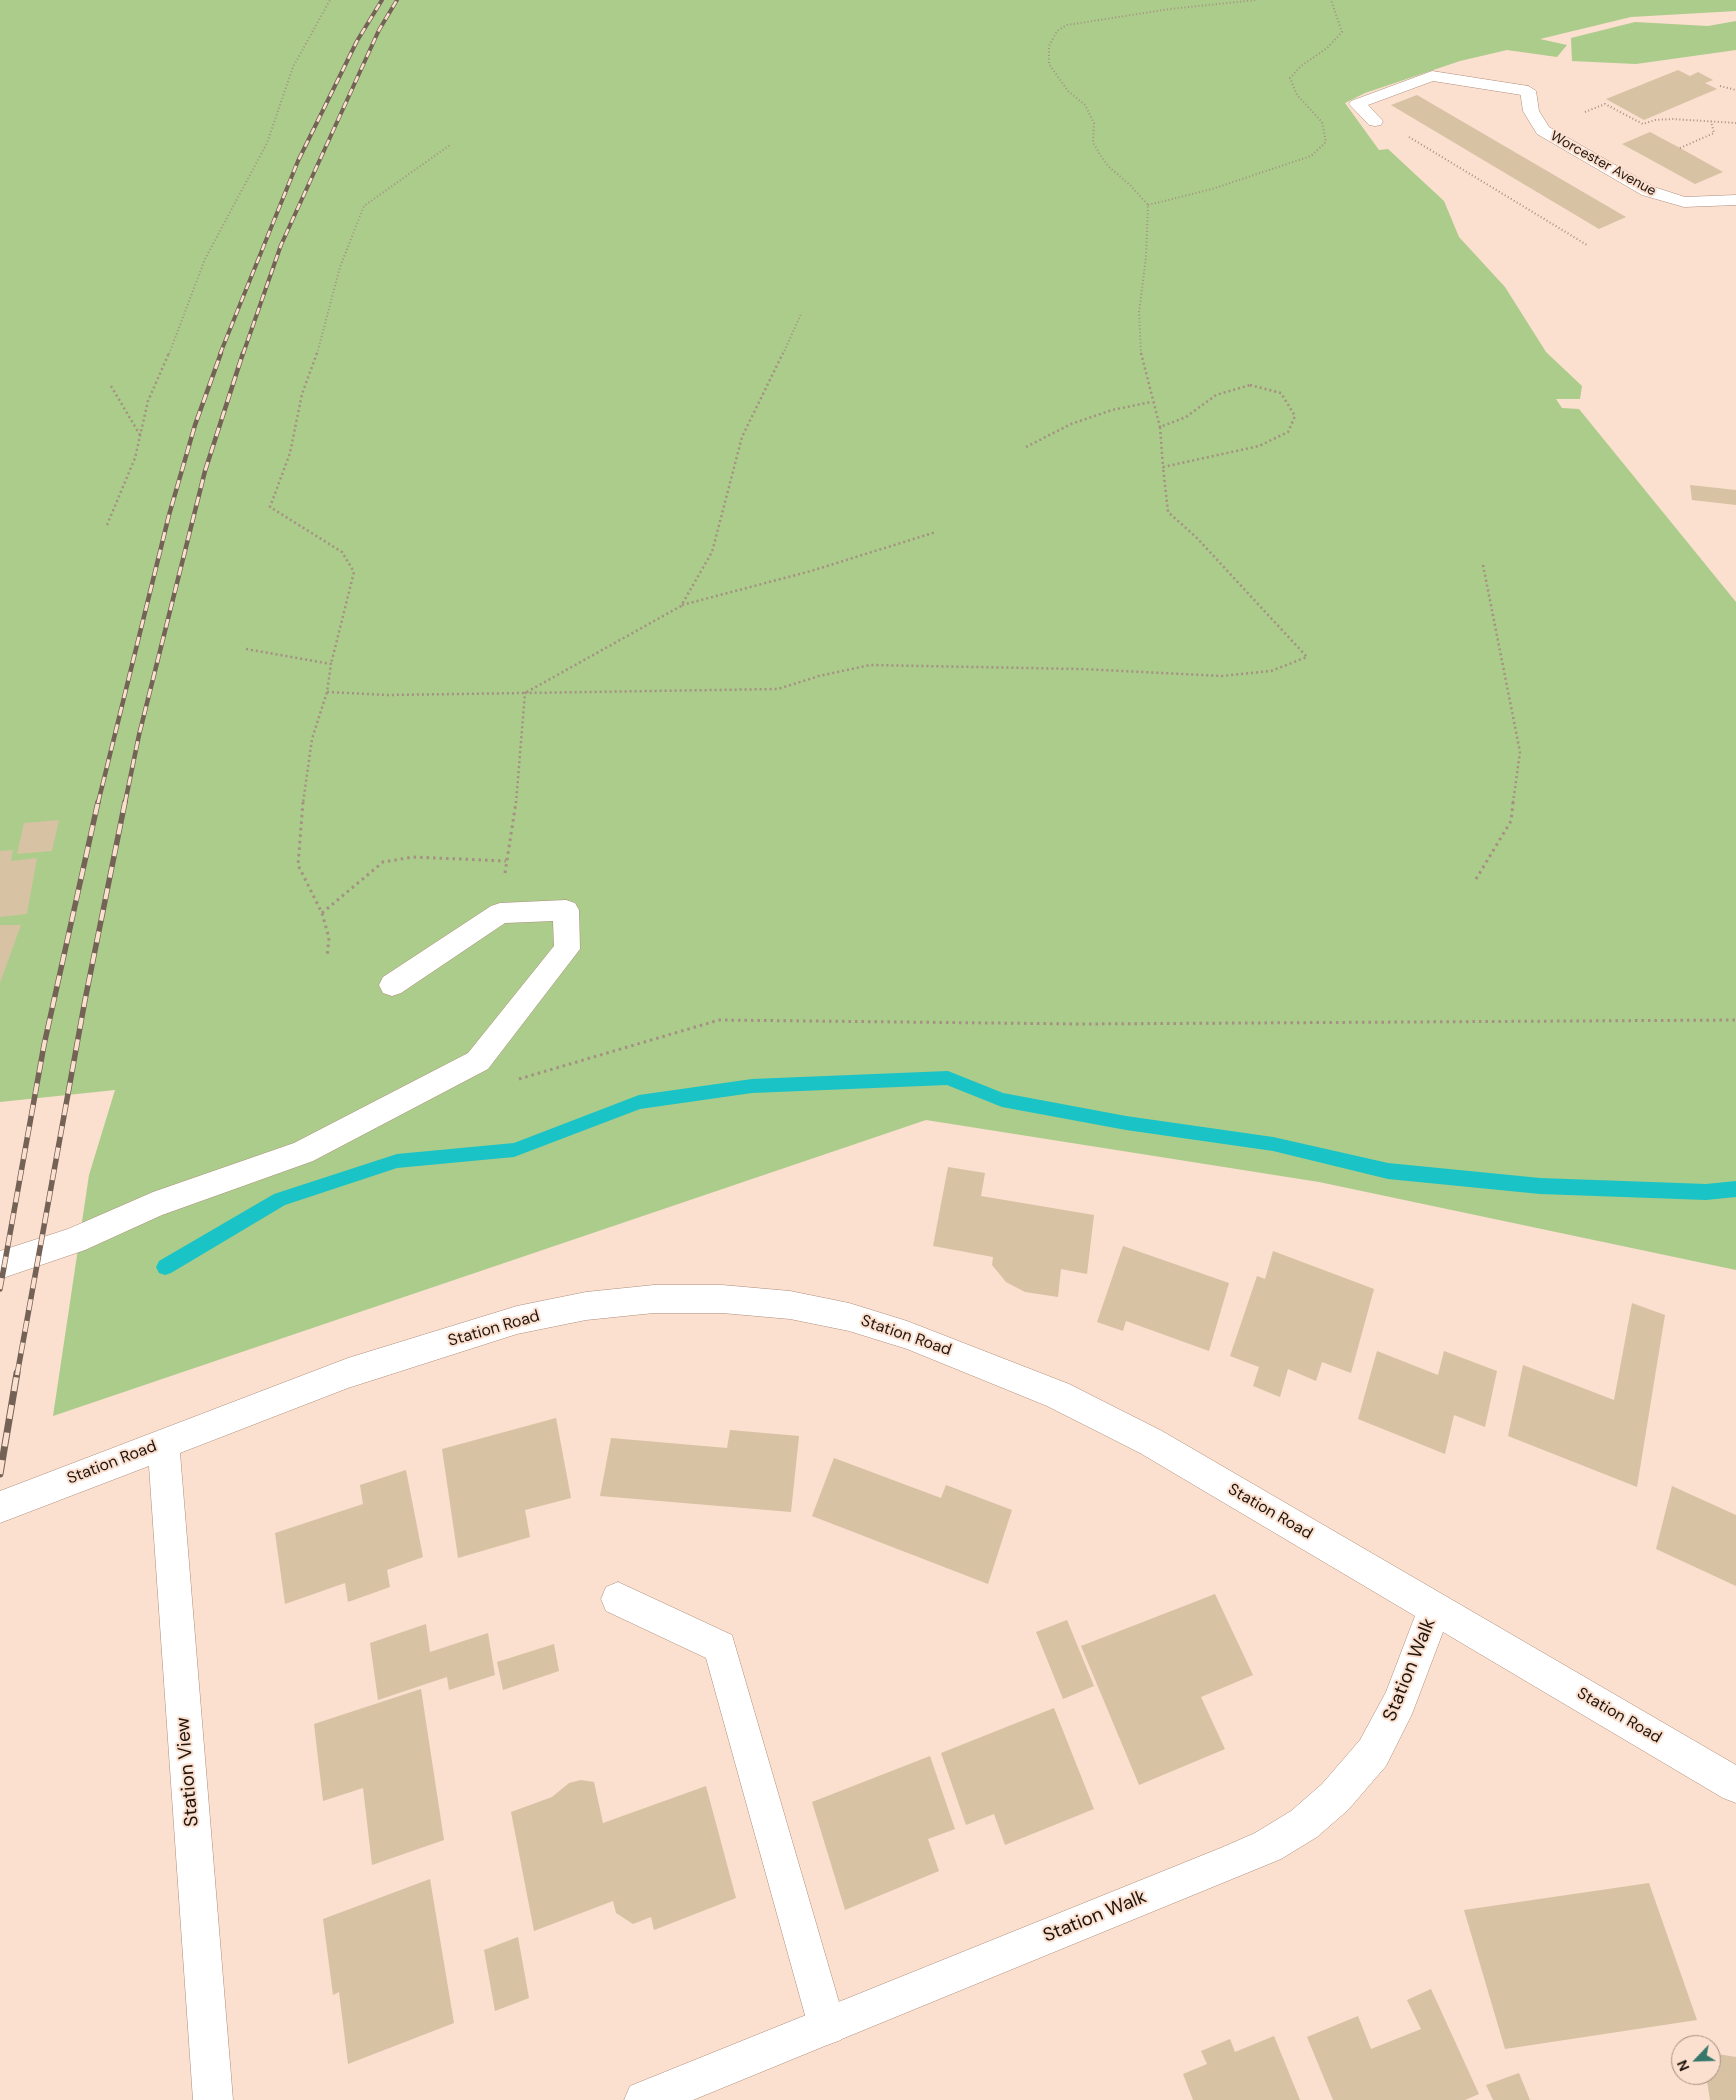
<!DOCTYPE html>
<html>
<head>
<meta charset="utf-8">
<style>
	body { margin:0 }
	#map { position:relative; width:1736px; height:2100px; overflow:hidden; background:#fbdfcf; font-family:"DM Sans",sans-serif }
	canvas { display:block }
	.north { position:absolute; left:1671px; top:2035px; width:50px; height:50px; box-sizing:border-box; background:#fbdfcf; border:1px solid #a38e81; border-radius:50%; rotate:246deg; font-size:14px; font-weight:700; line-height:20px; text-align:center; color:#20150d }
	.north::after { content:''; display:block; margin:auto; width:18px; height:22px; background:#35786a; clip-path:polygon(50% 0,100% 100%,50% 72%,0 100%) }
</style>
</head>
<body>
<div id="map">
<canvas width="1736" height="2100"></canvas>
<div class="north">N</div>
</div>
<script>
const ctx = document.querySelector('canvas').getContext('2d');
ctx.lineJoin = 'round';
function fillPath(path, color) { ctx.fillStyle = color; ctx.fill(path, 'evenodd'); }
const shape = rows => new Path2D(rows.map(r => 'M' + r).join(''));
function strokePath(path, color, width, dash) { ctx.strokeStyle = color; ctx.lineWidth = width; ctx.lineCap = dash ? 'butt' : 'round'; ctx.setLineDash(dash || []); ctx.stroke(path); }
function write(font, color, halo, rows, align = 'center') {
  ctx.font = font + ' "DM Sans",sans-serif'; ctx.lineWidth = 4; ctx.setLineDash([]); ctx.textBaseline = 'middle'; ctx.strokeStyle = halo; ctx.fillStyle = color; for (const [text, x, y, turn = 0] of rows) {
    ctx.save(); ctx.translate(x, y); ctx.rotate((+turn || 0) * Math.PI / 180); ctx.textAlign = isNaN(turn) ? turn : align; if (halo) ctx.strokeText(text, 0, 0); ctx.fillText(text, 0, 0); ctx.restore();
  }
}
const green = shape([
	[0,0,1736,0,1736,11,1631,17,1540,39,1567,45,1557,57,1507,50,1460,61,1365,93,1345,103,1379,150,1388,149,1444,201,1459,237,1505,287,1546,352,1582,386,1580,399,1556,399,1562,408,1579,409,1736,602,1736,1270,1319,1182,926,1120,53,1416,89,1175,115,1090,0,1102],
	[1736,21,1736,50,1636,64,1572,61,1571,38,1635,22,1708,26]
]);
const stream = shape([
	[948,1071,1003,1093,1126,1116,1273,1137,1388,1163,1540,1178,1706,1184,1736,1181,1736,1197,1706,1200,1540,1194,1388,1179,1273,1151,1126,1130,1002,1107,947,1085,752,1093,640,1109,514,1157,397,1168,285,1205,171,1273,165,1275,159,1273,156,1267,159,1261,274,1194,397,1154,514,1143,639,1095,752,1079,948,1071]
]);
const building = shape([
	[1678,70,1690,76,1698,72,1713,80,1705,83,1717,89,1644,120,1606,99],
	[1417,95,1626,217,1599,229,1391,105],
	[1650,132,1680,148,1723,172,1695,184,1622,144],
	[1690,485,1736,490,1736,505,1692,500],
	[59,820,52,851,17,854,24,823],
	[13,850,11,861,37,858,27,914,0,917,0,851],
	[0,925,21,925,0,983],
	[948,1167,985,1173,981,1196,1094,1215,1087,1274,1061,1269,1058,1297,1025,1292,1006,1282,992,1265,993,1257,933,1246],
	[1123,1246,1229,1283,1209,1351,1126,1321,1123,1331,1097,1322],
	[1273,1251,1374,1289,1351,1373,1322,1362,1316,1381,1288,1369,1280,1397,1253,1386,1259,1367,1230,1356,1257,1276,1265,1279],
	[1632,1303,1665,1315,1637,1487,1508,1436,1523,1365,1614,1400],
	[1377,1351,1438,1375,1444,1351,1497,1371,1485,1427,1454,1415,1445,1454,1358,1419],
	[556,1418,571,1498,525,1510,530,1537,458,1558,442,1449],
	[730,1430,799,1436,791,1512,600,1496,611,1438,727,1448],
	[834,1458,941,1498,946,1485,1012,1510,988,1584,812,1516],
	[406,1470,423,1557,387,1570,390,1587,348,1602,345,1583,285,1604,275,1533,363,1504,360,1485],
	[1672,1486,1736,1515,1736,1586,1656,1549],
	[1215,1594,1253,1675,1201,1697,1225,1749,1139,1785,1081,1646],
	[1067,1620,1094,1686,1063,1699,1036,1632],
	[426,1624,430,1652,488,1633,495,1675,449,1690,447,1677,378,1700,370,1643],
	[554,1644,559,1671,503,1690,497,1662],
	[421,1689,444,1840,372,1865,363,1788,323,1801,314,1724],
	[1054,1708,1094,1809,1005,1845,994,1814,966,1825,941,1753],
	[930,1756,955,1829,928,1839,939,1871,845,1910,812,1802],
	[581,1780,594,1782,603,1823,706,1786,736,1898,654,1930,651,1917,633,1924,616,1913,613,1901,534,1931,511,1812,552,1797,569,1783],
	[430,1879,454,2023,348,2064,339,1992,333,1995,323,1919],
	[1649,1883,1697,2020,1505,2049,1464,1910],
	[518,1937,529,1998,495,2011,484,1950],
	[1431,1989,1479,2094,1465,2100,1333,2100,1307,2037,1358,2016,1371,2049,1421,2029,1407,2000],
	[1274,2036,1300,2100,1193,2100,1183,2074,1207,2064,1201,2051,1230,2039,1235,2052],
	[1711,2053,1736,2057,1736,2100,1710,2100,1706,2075,1711,2075],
	[1519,2073,1530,2100,1493,2100,1486,2085]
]);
const pathFar2 = shape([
	[1720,86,1736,90],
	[1585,112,1605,104,1643,124,1655,120,1672,119,1736,123],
	[1409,137,1587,245],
	[1680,148,1714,133,1711,121],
	[1148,205,1212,189,1311,156,1326,142,1322,122,1297,95,1290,78,1301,66,1327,48,1342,32,1331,0],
	[169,354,205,259,267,143,293,67,330,0],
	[317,354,340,267,364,206,450,145],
	[783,354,801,314],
	[1141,354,1139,312,1146,257,1148,205,1130,185,1108,166,1099,153,1093,142,1094,123,1085,105,1068,91,1049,64,1049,46,1057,31,1067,25,1170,9,1256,0]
]);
const pathFar1 = shape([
	[317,353,302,394,290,453,270,507,342,552,354,572,331,664],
	[1141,353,1160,427],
	[1250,385,1281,393,1295,416,1288,432,1259,446,1163,467,1160,427,1186,417,1216,395,1250,385],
	[111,386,140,435],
	[1026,447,1071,424,1112,410,1151,402],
	[107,525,135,458,148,401,169,353],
	[1483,565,1520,752,1513,803],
	[682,605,811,571,936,532],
	[246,649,331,664,327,692,312,739,303,803],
	[327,692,387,695,525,693,681,606,712,552,742,437,783,353],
	[516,803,525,693,778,689,819,676,870,665,1081,669,1222,676,1271,671,1307,657,1196,537,1168,512,1163,467]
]);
const path = shape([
	[303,802,298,865,322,913,329,938,327,957],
	[505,873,516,802],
	[1476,879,1511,821,1513,802],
	[322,913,383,862,413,857,506,861],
	[519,1079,719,1020,1081,1024,1736,1020]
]);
const service = shape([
	[1432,71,1528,86,1536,91,1528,96,1433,81,1368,105,1383,121,1381,125,1375,126,1369,125,1349,104,1351,101,1432,71],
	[566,900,575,903,579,910,580,949,488,1069,313,1161,162,1215,85,1250,0,1279,0,1251,68,1229,153,1192,294,1143,468,1053,554,946,553,921,505,923,401,993,392,996,383,993,379,985,383,977,491,906,500,903,566,900],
	[618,1582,732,1635,846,2026,841,2040,827,2045,813,2040,808,2026,706,1658,606,1611,601,1599,606,1587,618,1582]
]);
const minor = shape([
	[1528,86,1536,91,1539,111,1549,127,1654,187,1685,197,1736,195,1736,205,1684,207,1642,195,1537,134,1523,111,1520,91,1528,86],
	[654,1285,722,1285,790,1291,849,1303,907,1321,1069,1384,1162,1431,1736,1765,1736,1803,1723,1798,1443,1632,1412,1714,1386,1766,1348,1810,1317,1837,1281,1859,693,2100,624,2100,630,2086,1223,1847,1255,1833,1291,1811,1322,1784,1360,1740,1386,1692,1415,1616,1140,1453,1047,1406,907,1349,849,1331,790,1319,722,1313,654,1313,586,1320,517,1334,348,1388,180,1453,233,2100,193,2100,149,1466,0,1523,0,1491,348,1358,517,1306,586,1292,654,1285]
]);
const railFar3 = shape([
	[220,354,298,161,357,41,382,0],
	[243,354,281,245,379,30,397,0]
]);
const railFar2 = shape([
	[98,803,169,515,195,425,221,353],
	[125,803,139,735,205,471,243,353]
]);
const railFar1 = shape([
	[0,1289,44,1045,98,802],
	[17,1375,85,1000,125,802]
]);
const rail = shape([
	[0,1474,17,1373]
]);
const farStreetnames = [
	["Worcester Avenue",1603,164,29]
];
const streetNames = [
	["Station Road",494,1329,-16],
	["Station Road",906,1336,19],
	["Station Road",112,1463,-21],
	["Station Road",1270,1512,30],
	["Station Road",1619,1716,30]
];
const nearStreetnames = [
	["Station Walk",1410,1670,-68],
	["Station View",188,1772,-95],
	["Station Walk",1095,1917,-22]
];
fillPath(green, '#abcc8b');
fillPath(stream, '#1ac3c6');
fillPath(building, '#d7c2a4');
strokePath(service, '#ae8e7b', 1);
strokePath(minor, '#ae8e7b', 1);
strokePath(pathFar2, '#a59083', 2, [1, 2.5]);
strokePath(pathFar1, '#a59083', 2.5, [2, 3]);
strokePath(path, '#a59083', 3, [2.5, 4]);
fillPath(service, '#fff');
fillPath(minor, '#fff');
strokePath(railFar3, '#746257', 4);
strokePath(railFar2, '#746257', 4.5);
strokePath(railFar1, '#746257', 5.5);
strokePath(rail, '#746257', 7);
strokePath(railFar3, '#fbdfcf', 2.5, [7]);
strokePath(railFar2, '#fbdfcf', 3, [9]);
strokePath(railFar1, '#fbdfcf', 4, [11]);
strokePath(rail, '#fbdfcf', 5, [14]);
write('14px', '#20150d', '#fbdfcf', farStreetnames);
write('16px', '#20150d', '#fbdfcf', streetNames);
write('19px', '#20150d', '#fbdfcf', nearStreetnames);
</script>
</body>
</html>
